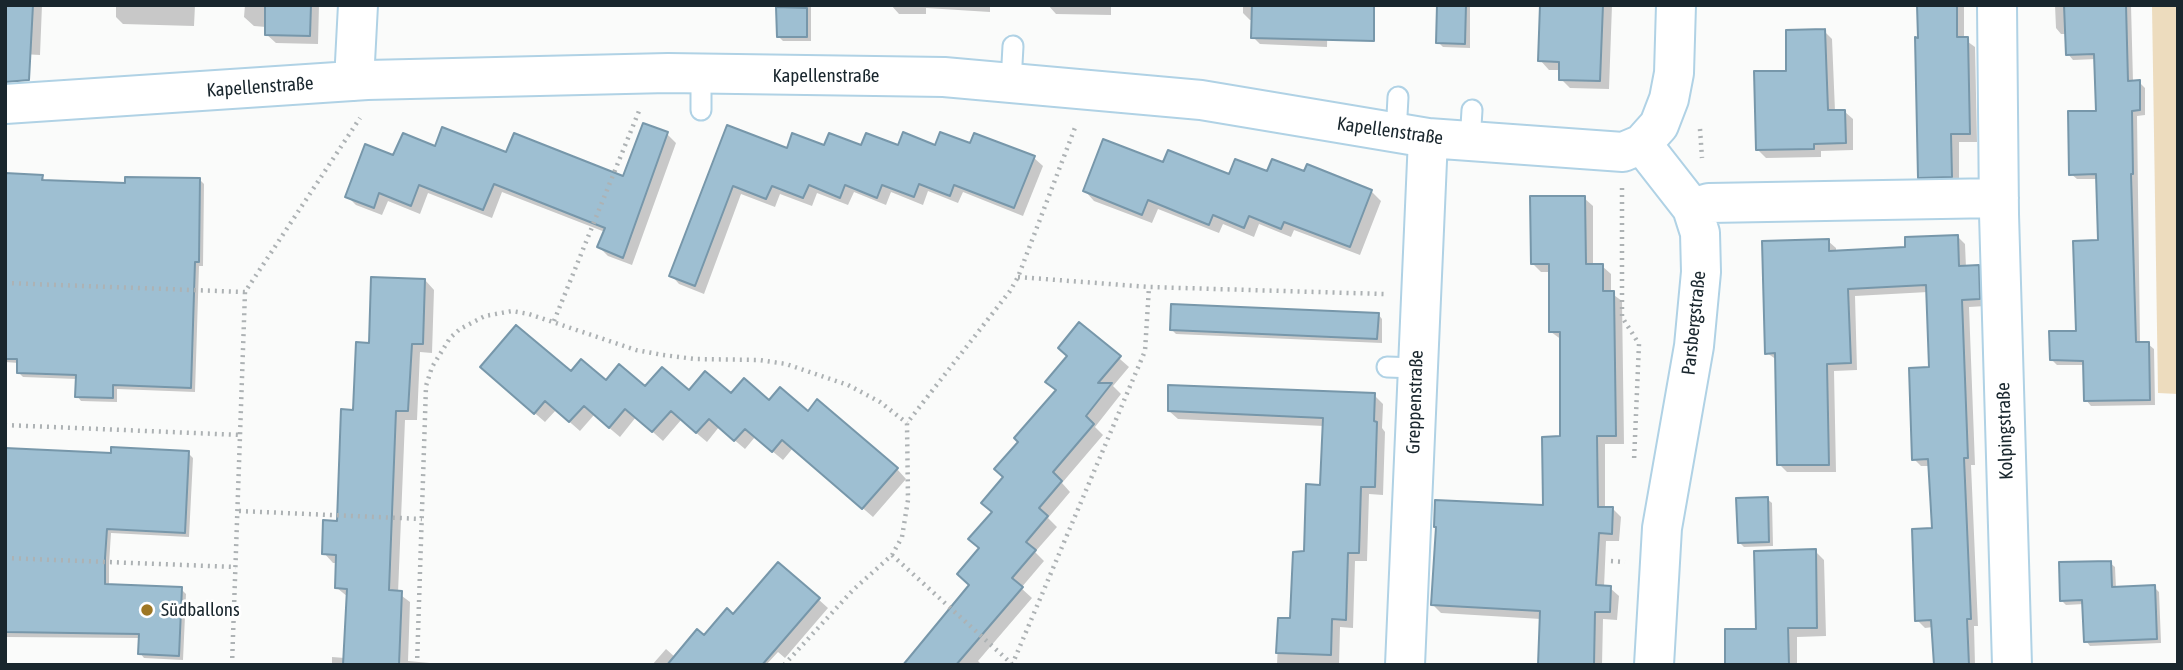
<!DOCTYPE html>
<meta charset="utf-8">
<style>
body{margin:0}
#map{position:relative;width:2183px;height:670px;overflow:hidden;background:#fafbfa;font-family:"Asap Condensed",sans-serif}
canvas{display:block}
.frame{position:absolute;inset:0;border:7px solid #19262d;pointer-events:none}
</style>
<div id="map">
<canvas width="2183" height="670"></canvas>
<div class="frame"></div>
</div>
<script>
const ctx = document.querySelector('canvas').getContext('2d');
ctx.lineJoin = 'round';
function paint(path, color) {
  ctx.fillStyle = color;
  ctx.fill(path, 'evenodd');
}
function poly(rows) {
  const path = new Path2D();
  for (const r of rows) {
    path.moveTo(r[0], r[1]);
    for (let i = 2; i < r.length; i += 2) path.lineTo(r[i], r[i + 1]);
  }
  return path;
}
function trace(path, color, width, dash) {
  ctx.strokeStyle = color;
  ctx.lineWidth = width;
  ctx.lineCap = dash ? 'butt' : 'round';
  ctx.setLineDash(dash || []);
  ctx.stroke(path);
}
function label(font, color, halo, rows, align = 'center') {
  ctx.font = font + ' "Asap Condensed",sans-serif';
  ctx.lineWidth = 5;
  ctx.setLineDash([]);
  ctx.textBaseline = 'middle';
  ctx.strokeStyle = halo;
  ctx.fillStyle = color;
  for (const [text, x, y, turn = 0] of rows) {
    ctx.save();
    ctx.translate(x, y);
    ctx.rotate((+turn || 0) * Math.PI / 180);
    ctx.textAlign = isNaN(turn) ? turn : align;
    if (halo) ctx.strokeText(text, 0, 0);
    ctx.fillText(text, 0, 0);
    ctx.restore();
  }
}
paint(poly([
 [2152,5,2178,5,2178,394,2158,393]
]), '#eddcbe');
paint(poly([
 [5,5,42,5,40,55,5,53],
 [116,5,195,5,194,26,123,24,116,17],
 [245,5,319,5,318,44,276,43,266,34,266,27,254,26,244,17],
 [778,5,811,5,811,41,783,41,778,36],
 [990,5,990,12,926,8,926,14,899,14,891,5],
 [1048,5,1111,5,1111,15,1056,14],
 [1243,5,1328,5,1327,47,1260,44,1253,37,1254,20,1250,20,1243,13],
 [1439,5,1470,5,1470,48,1443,47,1438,42],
 [1542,5,1612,5,1609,89,1570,88,1561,79,1561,70,1549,70,1540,60],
 [1919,5,1964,5,1964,39,1975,47,1977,142,1959,142,1959,184,1928,185,1920,177],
 [2055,5,2131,5,2133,82,2139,82,2145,88,2145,115,2137,116,2140,344,2148,344,2154,349,2155,405,2091,406,2086,400,2085,365,2057,365,2052,360,2078,333,2100,242,2098,179,2077,179,2071,174,2097,113,2096,59,2073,60,2068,54,2067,34,2061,34,2056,28],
 [1824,31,1832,39,1835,111,1845,112,1853,119,1853,150,1821,151,1821,157,1766,158,1758,150,1788,73],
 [728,127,788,150,971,146,1034,158,1043,166,1023,216,963,192,958,203,928,191,923,205,891,192,886,205,854,192,848,205,817,193,812,206,780,194,775,207,741,194,704,294,679,284,671,275],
 [667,134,676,143,632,265,608,256,599,247,605,232,502,192,492,218,428,193,420,214,388,201,382,215,356,205,347,196,394,157,436,148,507,154,624,179],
 [1164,164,1230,177,1305,174,1371,191,1381,201,1360,255,1294,230,1291,237,1259,224,1254,237,1223,224,1219,233,1158,209,1152,223,1094,201,1085,191],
 [5,175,42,177,46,181,127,185,200,180,204,184,203,266,199,266,195,392,117,389,117,402,81,401,77,396,77,379,23,377,19,373,19,363,5,362],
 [1584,198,1593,206,1593,266,1602,266,1611,274,1611,293,1622,301,1624,444,1605,444,1605,508,1613,509,1621,517,1619,541,1606,541,1604,587,1610,588,1619,596,1617,620,1603,619,1602,665,1540,665,1541,619,1441,613,1433,605,1545,507,1562,438,1562,340,1551,332,1550,272,1541,272,1533,264],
 [1958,237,1965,244,1966,268,1978,267,1985,274,1986,306,1969,307,1975,465,1971,465,1978,626,1974,626,1975,665,1935,665,1933,627,1925,628,1917,620,1934,530,1931,466,1921,466,1914,459,1930,369,1928,292,1855,296,1857,370,1834,371,1836,472,1787,472,1779,464,1777,360,1767,353,1828,241,1836,248,1836,252,1907,249],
 [425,280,434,290,432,353,420,352,417,420,405,420,398,593,410,602,408,661,452,665,332,665,332,657,345,658,348,597,337,588,338,563,333,563,324,553,339,523,355,411,370,344],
 [1378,314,1382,319,1382,343,1176,334,1172,330],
 [1080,324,1129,367,1113,386,1121,394,1095,427,1103,435,1062,483,1070,492,1048,518,1057,527,1035,552,1044,561,1021,588,1032,598,978,661,982,665,905,665,971,585,980,549,1005,478,1020,442,1057,391,1047,381,1069,357],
 [572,374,606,383,645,389,731,395,770,402,808,413,897,469,906,479,873,517,793,448,783,460,755,437,745,449,719,427,707,442,681,420,663,441,636,417,620,437,594,415,580,431,556,410,545,422,492,376],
 [1374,395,1383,404,1382,428,1385,432,1383,495,1369,494,1367,561,1355,561,1353,628,1340,627,1339,665,1277,665,1279,619,1292,620,1322,486,1324,426,1178,419,1169,411],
 [188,453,193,458,189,537,111,533,109,564,109,586,181,589,186,594,183,660,144,658,140,653,140,638,5,637,5,578,112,455],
 [1767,499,1772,503,1773,546,1744,547,1739,542],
 [1815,551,1824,560,1826,636,1797,637,1797,665,1727,665,1758,631],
 [2110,563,2115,567,2116,589,2154,587,2159,592,2161,643,2090,646,2086,641,2084,604,2066,605,2061,600],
 [818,599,828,608,785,658,778,652,766,665,652,665,666,649,676,658,733,616]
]), '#0003');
const building = poly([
 [5,5,33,5,29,80,5,82,5,5],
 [265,5,311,5,310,36,265,35,265,5],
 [1252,5,1374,5,1374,41,1251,38,1252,5],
 [1437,5,1466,5,1465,44,1436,43,1437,5],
 [1540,5,1603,5,1600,81,1559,80,1559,62,1538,61,1540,5],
 [1917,5,1957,5,1957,37,1968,37,1970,134,1951,134,1952,177,1918,178,1915,37,1918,38,1917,5],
 [2064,5,2126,5,2128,81,2140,80,2140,110,2132,111,2133,174,2131,174,2136,342,2149,342,2150,400,2084,401,2083,361,2050,360,2049,331,2076,331,2073,241,2098,240,2096,174,2069,175,2068,111,2096,111,2094,54,2066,55,2064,5],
 [776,7,807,8,807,37,777,37,776,7],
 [1825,29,1828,110,1845,110,1846,143,1814,144,1814,149,1756,150,1754,71,1786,71,1786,30,1825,29],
 [643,123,668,132,623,258,597,247,605,228,494,184,483,210,419,185,411,206,379,193,374,208,345,197,365,144,393,155,403,133,435,146,442,127,506,152,514,133,623,176,643,123],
 [727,125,787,148,792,133,824,145,829,133,861,145,866,133,898,145,903,132,935,145,940,132,970,143,974,133,1035,156,1014,208,954,185,950,196,919,184,914,197,882,185,877,198,845,185,840,198,809,185,803,198,772,186,766,199,733,186,695,286,669,276,727,125],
 [1103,139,1163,162,1168,150,1229,174,1235,159,1267,171,1272,159,1304,171,1307,164,1372,190,1350,247,1284,222,1281,229,1249,216,1244,228,1213,215,1209,225,1148,200,1142,215,1083,191,1103,139],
 [5,173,43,175,42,180,125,183,125,177,200,178,199,262,195,262,191,388,113,385,113,398,75,397,76,375,17,373,17,359,5,359,5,173],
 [1530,196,1585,196,1586,264,1603,264,1603,291,1614,291,1616,436,1597,436,1598,507,1613,507,1612,534,1599,533,1596,585,1611,586,1610,612,1595,612,1594,665,1538,665,1540,611,1431,605,1436,527,1434,527,1435,500,1543,505,1542,437,1560,436,1560,332,1549,332,1549,264,1531,264,1530,196],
 [1958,235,1959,266,1979,265,1980,299,1962,300,1968,458,1964,458,1971,619,1967,619,1969,665,1934,665,1931,620,1915,621,1912,529,1932,528,1928,459,1912,460,1909,368,1929,367,1926,285,1848,289,1851,363,1827,364,1829,465,1777,465,1775,353,1765,354,1762,241,1829,239,1829,251,1905,247,1905,237,1958,235],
 [371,277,425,279,423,344,412,344,408,411,396,411,389,590,402,591,399,665,343,665,347,589,335,588,336,555,322,554,323,520,337,521,341,409,353,410,356,342,369,343,371,277],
 [1171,304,1379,313,1377,339,1170,330,1171,304],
 [1079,322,1121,356,1098,383,1112,383,1086,416,1094,424,1053,472,1062,481,1039,508,1048,516,1026,542,1036,550,1012,578,1023,587,956,665,903,665,969,585,957,574,979,548,968,539,992,512,981,503,1003,477,994,469,1018,442,1014,438,1056,390,1045,382,1067,356,1058,348,1079,322],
 [516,325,571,371,581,359,606,380,619,364,645,386,662,367,689,390,705,371,731,393,744,378,769,400,780,387,808,411,817,399,898,468,862,509,782,440,772,452,745,429,734,441,709,419,696,433,671,411,652,432,625,409,609,428,584,406,569,422,545,401,534,414,480,367,516,325],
 [1168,385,1375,393,1374,421,1377,422,1375,487,1361,487,1359,553,1348,553,1346,620,1332,619,1331,655,1276,653,1278,618,1290,618,1293,552,1304,551,1306,484,1320,485,1323,418,1168,411,1168,385],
 [111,447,189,451,185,533,107,529,105,558,105,584,182,587,179,656,138,654,139,634,5,632,5,448,111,453,111,447],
 [1768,497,1769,542,1738,543,1736,498,1768,497],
 [1816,549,1817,628,1788,628,1789,665,1725,665,1725,629,1756,629,1754,551,1816,549],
 [2111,561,2112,587,2155,585,2157,639,2084,642,2082,600,2060,601,2059,562,2111,561],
 [778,562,820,598,762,665,667,665,697,629,704,635,727,608,733,614,778,562]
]);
paint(building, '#9ebfd2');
trace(building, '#7797aa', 2);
const service = poly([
 [1011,82,1013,46],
 [701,110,701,75],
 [1396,134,1398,97],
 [1470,142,1472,110],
 [1387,367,1417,368]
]);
const minor = poly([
 [1997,5,1999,214,2012,665],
 [354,81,358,5],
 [5,104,367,80,668,73,944,77,1201,100,1428,138,1623,152,1642,144,1659,125,1669,99,1674,73,1676,5],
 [1642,144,1692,208,1700,233,1701,272,1694,346,1662,528,1654,665],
 [1692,208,1709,203,1999,198],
 [1405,665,1428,138]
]);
trace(service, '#b0d2e5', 23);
trace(minor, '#b0d2e5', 42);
trace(poly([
 [1700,129,1702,158],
 [1622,188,1622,317,1639,344,1634,461],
 [1018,277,1149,287,1384,294],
 [5,283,245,292],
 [554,321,639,111],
 [5,425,241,435],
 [239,511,422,519],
 [892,555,1012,664],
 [5,558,236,567],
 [1611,561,1625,562],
 [232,665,245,292,360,118],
 [417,665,426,386,432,367,450,338,460,329,485,316,512,311,529,314,636,350,663,355,695,359,759,360,786,364,848,385,880,402,907,423],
 [784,665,853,590,892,555,902,537,908,500,907,423,1010,291,1018,277,1076,125],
 [1012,665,1145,351,1149,287]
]), '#adb2b4', 4.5, [2, 5]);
trace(service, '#fff', 19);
trace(minor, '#fff', 38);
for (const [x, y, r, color] of [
 [147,610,7,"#9e7724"]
]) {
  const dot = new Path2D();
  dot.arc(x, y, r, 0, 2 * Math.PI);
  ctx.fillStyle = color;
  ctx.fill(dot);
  trace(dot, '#fff', 2.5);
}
label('19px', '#19262d', '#fff', [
 ["Kapellenstraße",826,76],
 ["Kapellenstraße",260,87,-4],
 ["Kapellenstraße",1390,131,8],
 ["Parsbergstraße",1694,323,-84],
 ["Greppenstraße",1415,402,-88],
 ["Kolpingstraße",2005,431,-92]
]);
label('19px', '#19262d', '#fff', [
 ["Südballons",161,610]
], 'left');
</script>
